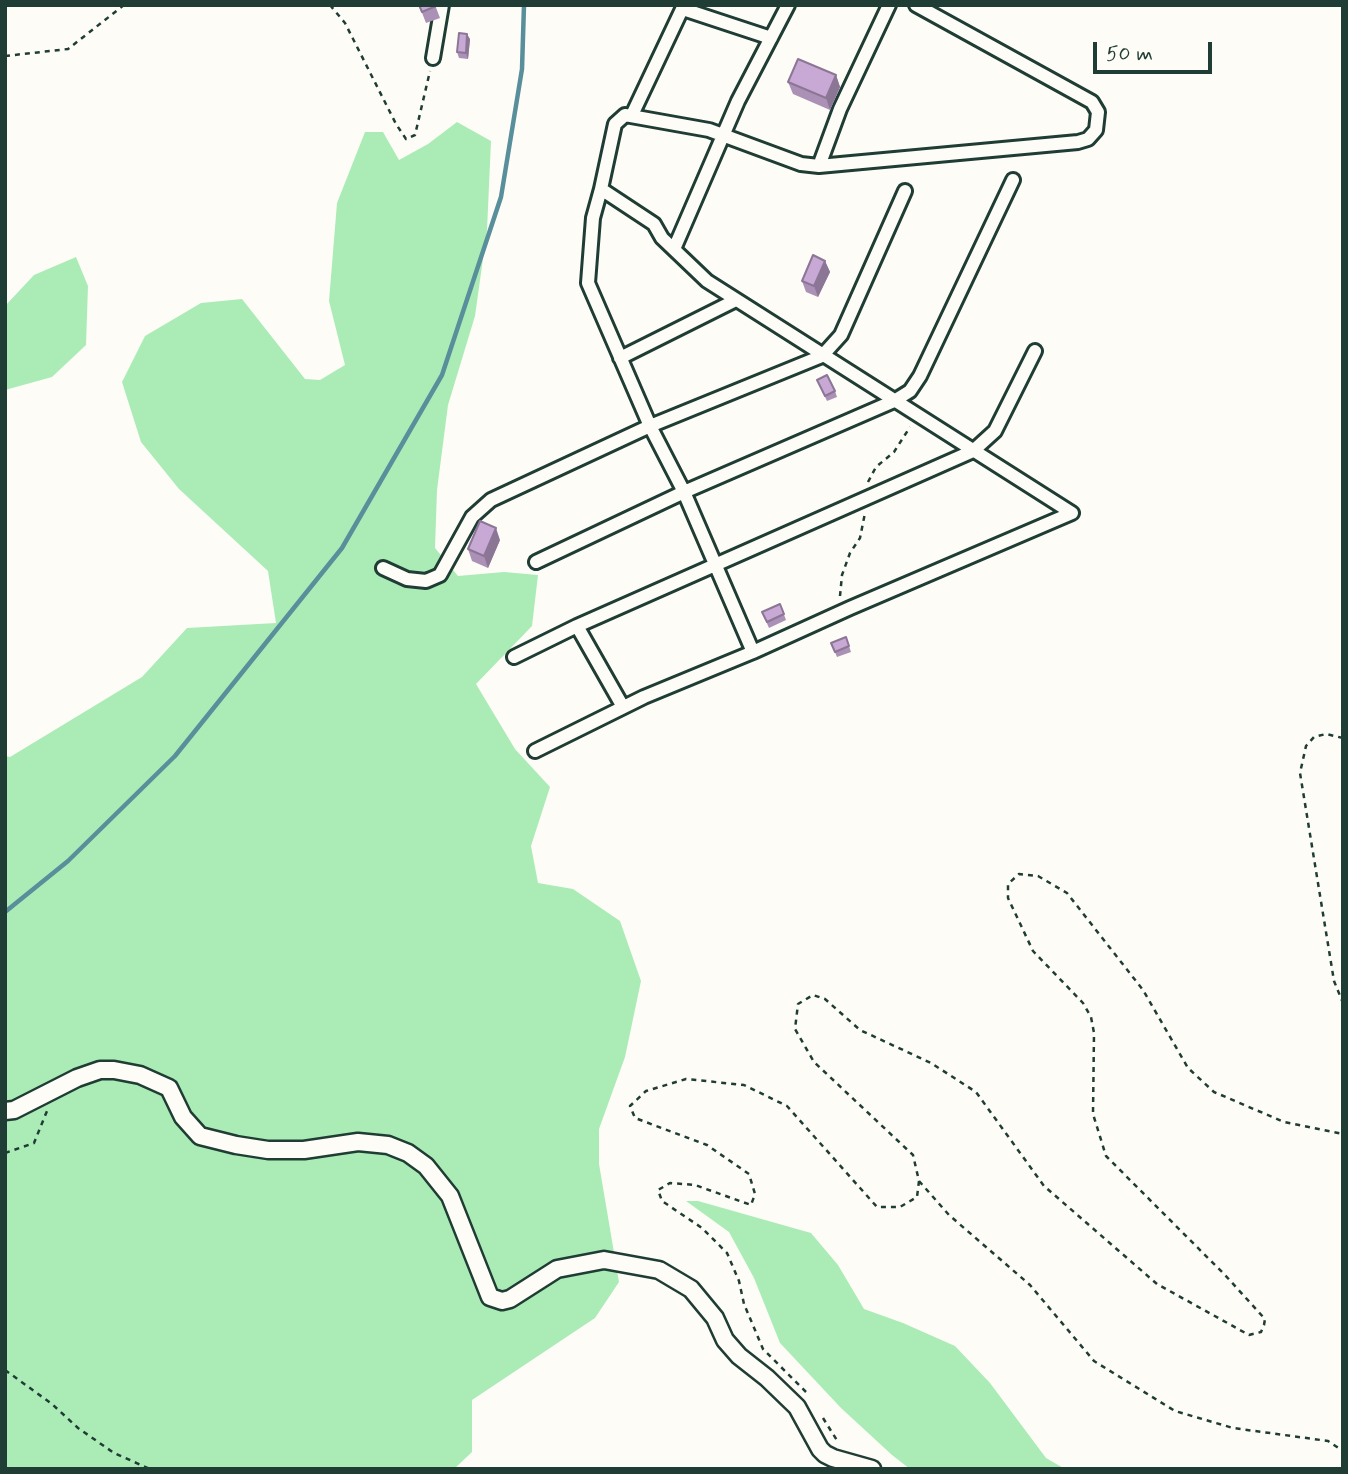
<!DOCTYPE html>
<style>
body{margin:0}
#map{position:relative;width:1348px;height:1474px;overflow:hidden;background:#fdfcf7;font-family:Mynerve,sans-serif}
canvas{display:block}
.frame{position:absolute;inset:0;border:7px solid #1f3d34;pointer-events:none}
.scale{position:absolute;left:1093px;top:42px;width:119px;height:32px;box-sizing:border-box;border:4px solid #1f3d34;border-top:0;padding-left:9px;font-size:21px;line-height:24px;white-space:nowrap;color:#1f3d34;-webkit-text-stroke:5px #fdfcf7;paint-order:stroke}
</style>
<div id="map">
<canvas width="1348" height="1474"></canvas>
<div class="frame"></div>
<div class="scale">50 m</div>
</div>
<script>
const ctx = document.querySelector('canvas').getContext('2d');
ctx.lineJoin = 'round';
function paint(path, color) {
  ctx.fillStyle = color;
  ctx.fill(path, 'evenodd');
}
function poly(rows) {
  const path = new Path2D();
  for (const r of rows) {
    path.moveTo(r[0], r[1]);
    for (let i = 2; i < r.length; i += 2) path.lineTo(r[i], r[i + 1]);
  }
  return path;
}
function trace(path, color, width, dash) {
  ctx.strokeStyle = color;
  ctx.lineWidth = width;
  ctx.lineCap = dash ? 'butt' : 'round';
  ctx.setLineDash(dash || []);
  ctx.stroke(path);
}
paint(poly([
 [457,122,491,141,487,230,475,316,448,405,437,490,435,548,458,576,504,572,538,575,532,626,476,684,515,749,550,787,531,846,538,883,573,889,620,921,641,981,625,1057,599,1129,599,1164,619,1282,595,1318,472,1400,472,1452,454,1469,5,1469,5,756,10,757,142,677,187,628,276,623,268,571,179,489,141,442,122,382,145,336,201,303,242,299,305,379,320,380,345,365,329,301,337,203,365,132,383,132,399,160,428,144],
 [76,257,88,286,86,345,52,377,5,390,5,306,34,275],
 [686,1201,698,1201,811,1233,838,1265,864,1309,903,1323,955,1346,990,1383,1046,1458,1065,1469,910,1469,892,1455,841,1408,780,1343,754,1278,729,1232]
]), '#abecb6');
trace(poly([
 [5,912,68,861,175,756,342,548,442,375,501,197,522,69,524,5]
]), '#588f9b', 4.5);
const minor = poly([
 [916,5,1092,102,1098,112,1096,130,1088,139,1078,142,819,166,801,164,709,130,625,115,615,124,601,189,654,224,662,238,707,281,1072,513],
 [683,9,771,38],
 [433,58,442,5],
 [632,115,684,5],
 [819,166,840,109,889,5],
 [674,249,738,101,788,5],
 [620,358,736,300],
 [536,562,684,492,894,401,910,391,920,376,1013,180],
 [383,568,407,579,426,581,440,575,472,517,491,500,650,426,822,356,841,335,905,191],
 [753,652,850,608,1072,513],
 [514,657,577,626],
 [623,707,577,626,973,451,995,431,1035,351],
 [535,751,644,697,753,652,684,492,650,426,588,283,593,218,601,189]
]);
const tertiary = poly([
 [5,1111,14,1110,77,1078,100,1070,114,1070,140,1075,169,1088,183,1117,200,1136,236,1145,268,1150,304,1150,358,1142,388,1145,408,1153,426,1166,450,1196,490,1297,502,1301,510,1299,557,1269,604,1260,659,1270,691,1289,715,1318,725,1340,739,1356,767,1378,797,1407,820,1449,825,1454,833,1458,872,1469]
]);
trace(minor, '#1f3d34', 18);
trace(tertiary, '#1f3d34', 21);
trace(poly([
 [330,5,345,23,396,124,406,139,415,135,430,71],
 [5,56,68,49,124,5],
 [868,482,876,467,894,452,910,427],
 [840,596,842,575,850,553,860,538,865,513],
 [1343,738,1326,734,1314,737,1306,746,1300,773,1334,981,1343,1003],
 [5,1153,34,1143,47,1111],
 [919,1181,949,1215,1030,1285,1094,1361,1175,1411,1233,1428,1328,1441,1343,1451],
 [5,1370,52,1404,78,1428,114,1453,150,1469],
 [806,1392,763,1349,744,1304,739,1281,727,1253,702,1228,662,1201,658,1190,670,1183,695,1185,751,1205,755,1194,749,1174,707,1145,635,1118,630,1106,646,1091,686,1079,744,1085,787,1106,877,1207,900,1207,917,1197,919,1181,913,1155,814,1062,795,1029,798,1004,813,995,825,999,860,1030,931,1063,976,1092,1044,1186,1157,1284,1249,1335,1261,1332,1264,1325,1265,1319,1225,1275,1106,1156,1093,1114,1094,1033,1091,1017,1083,1003,1033,951,1008,898,1008,884,1019,874,1038,876,1067,893,1143,990,1188,1068,1214,1092,1284,1122,1343,1134],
 [823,1418,838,1442]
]), '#1f3d34', 2.5, [5, 5]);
trace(minor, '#fdfcf7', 12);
trace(tertiary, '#fdfcf7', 16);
paint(poly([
 [419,5,435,5,440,18,426,23],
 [470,39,468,59,459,58,457,52],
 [836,75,840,87,830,110,793,94,788,82],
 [825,261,830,272,818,297,806,292,802,281],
 [817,380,835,391,837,397,827,401],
 [500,540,488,568,472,561,468,549],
 [780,604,786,620,769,628,762,612],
 [846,637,851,652,837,657,831,643]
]), '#ac91b7');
paint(poly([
 [467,34,470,39,468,59,466,53],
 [836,75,840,87,830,110,826,98],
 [825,261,830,272,818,297,814,286],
 [496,528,500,540,488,568,484,556]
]), '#8c7695');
const building = poly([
 [419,5,435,5,436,6,422,12,419,5],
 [459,33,467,34,466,53,457,52,459,33],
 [798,59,836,75,826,98,788,82,798,59],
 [813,255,825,261,814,286,802,281,813,255],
 [827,375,835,391,825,396,817,380,827,375],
 [480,521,496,528,484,556,468,549,480,521],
 [780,604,784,614,767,622,762,612,780,604],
 [846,637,849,646,835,652,831,643,846,637]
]);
paint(building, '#c8a9d5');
trace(building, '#8c7695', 2);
</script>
